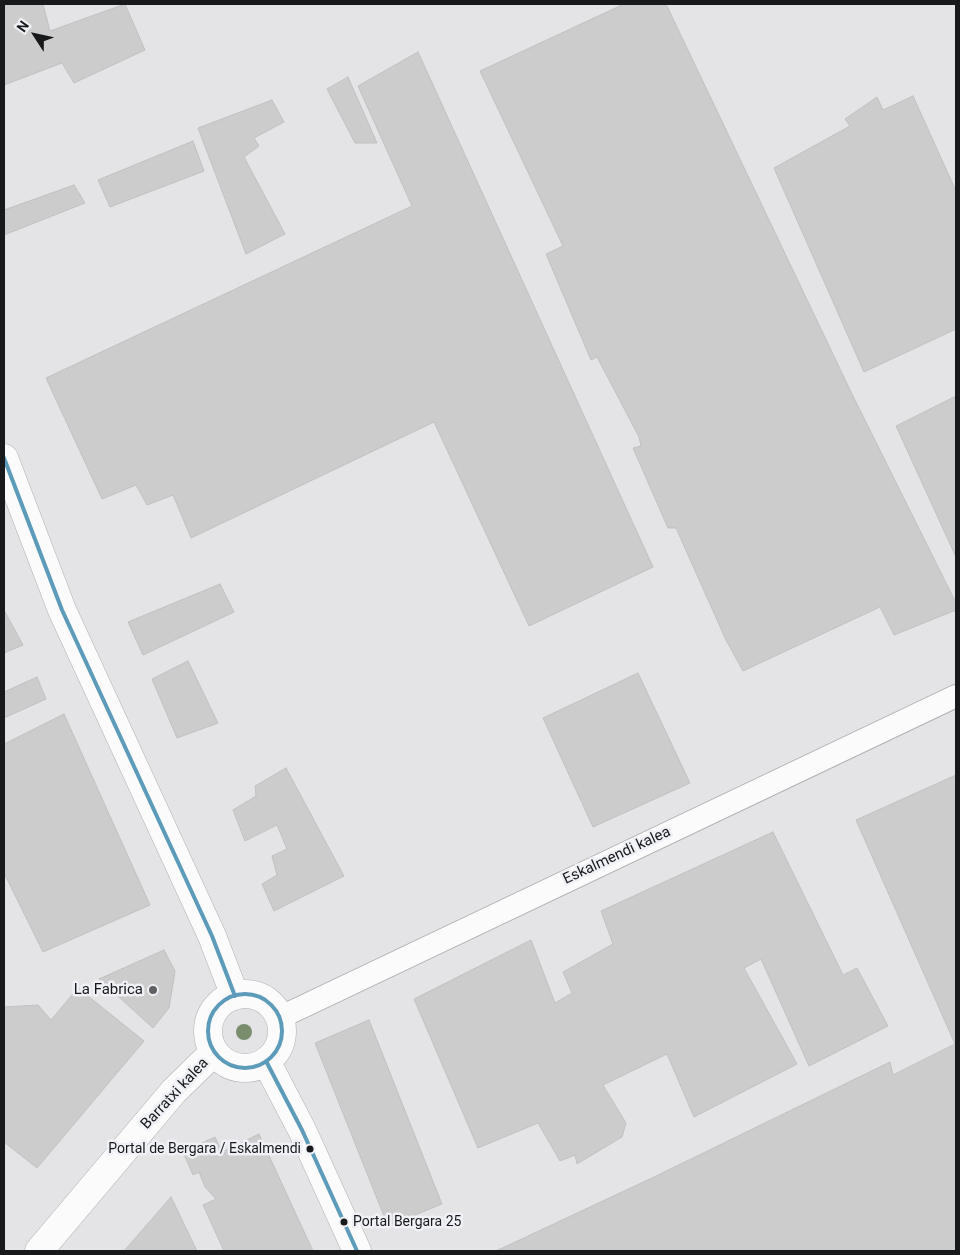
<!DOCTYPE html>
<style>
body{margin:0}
#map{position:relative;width:960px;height:1255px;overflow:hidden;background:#e4e4e7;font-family:Roboto,sans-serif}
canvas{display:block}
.frame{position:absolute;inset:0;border:5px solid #18191a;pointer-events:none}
.north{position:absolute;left:10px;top:10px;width:50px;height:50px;-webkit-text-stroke:4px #f0f1f6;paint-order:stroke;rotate:305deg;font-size:14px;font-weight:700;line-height:20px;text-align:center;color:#18191a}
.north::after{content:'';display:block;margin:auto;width:18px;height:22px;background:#18191a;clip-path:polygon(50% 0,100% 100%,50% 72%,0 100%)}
</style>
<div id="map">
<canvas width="960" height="1255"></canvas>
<div class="frame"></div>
<div class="north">N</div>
</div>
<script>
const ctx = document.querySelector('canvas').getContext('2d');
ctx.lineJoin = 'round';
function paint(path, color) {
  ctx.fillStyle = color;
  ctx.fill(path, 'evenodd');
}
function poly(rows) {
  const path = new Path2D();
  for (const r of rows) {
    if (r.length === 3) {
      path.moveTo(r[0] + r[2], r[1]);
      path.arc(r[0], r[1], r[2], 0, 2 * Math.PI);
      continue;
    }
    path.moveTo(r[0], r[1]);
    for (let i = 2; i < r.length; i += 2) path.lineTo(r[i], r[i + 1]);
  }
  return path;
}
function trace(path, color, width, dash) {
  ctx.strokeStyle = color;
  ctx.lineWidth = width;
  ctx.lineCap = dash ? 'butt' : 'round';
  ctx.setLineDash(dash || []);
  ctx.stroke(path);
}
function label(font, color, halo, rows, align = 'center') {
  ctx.font = font + ' Roboto,sans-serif';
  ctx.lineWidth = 5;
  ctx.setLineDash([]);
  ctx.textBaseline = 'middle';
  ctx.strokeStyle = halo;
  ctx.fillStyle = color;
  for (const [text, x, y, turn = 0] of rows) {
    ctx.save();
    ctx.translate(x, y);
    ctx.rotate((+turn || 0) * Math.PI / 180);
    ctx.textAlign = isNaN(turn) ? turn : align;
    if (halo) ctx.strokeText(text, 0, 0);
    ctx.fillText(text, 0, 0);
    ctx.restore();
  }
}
const building = poly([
 [4,4,43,4,50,31,125,4,145,50,74,83,62,63,4,85,4,4],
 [624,4,666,4,852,394,956,603,956,610,894,635,880,607,743,671,726,640,676,528,668,528,633,448,641,446,639,437,597,357,591,360,546,254,563,246,480,71,624,4],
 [418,52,653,567,529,626,434,422,191,538,173,495,147,505,136,485,102,499,46,378,412,206,358,86,418,52],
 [348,77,377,143,355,143,327,89,348,77],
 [913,96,956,191,956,329,864,372,774,168,850,126,845,119,877,97,883,110,913,96],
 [272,100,284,122,254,138,259,146,244,157,285,234,246,254,198,128,272,100],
 [193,141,204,171,110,207,98,180,193,141],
 [74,185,85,203,4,235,4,210,74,185],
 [956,396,956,557,896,426,956,396],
 [220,584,234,612,143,655,128,622,220,584],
 [4,610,23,645,4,653,4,610],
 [188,661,218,723,177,738,152,679,188,661],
 [638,673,690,783,593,827,543,718,638,673],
 [37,677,46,699,4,718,4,692,37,677],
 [64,714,150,905,43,952,4,873,4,744,64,714],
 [286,768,344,876,274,911,262,884,277,875,272,856,287,849,277,825,245,841,233,810,256,796,255,786,286,768],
 [956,775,956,1251,496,1251,654,1177,890,1062,893,1075,955,1044,856,820,956,775],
 [773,832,843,975,857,968,888,1026,809,1066,761,959,744,968,797,1064,694,1117,667,1054,603,1085,626,1123,622,1137,577,1164,575,1155,560,1161,538,1123,478,1148,414,999,531,940,555,1003,572,993,563,972,613,944,601,911,773,832],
 [164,950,175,971,169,1008,153,1028,99,979,164,950],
 [78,988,144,1041,37,1168,4,1142,4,1007,38,1005,51,1020,78,988],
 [369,1020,442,1204,388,1226,315,1043,369,1020],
 [259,1134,313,1251,224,1251,203,1205,216,1199,205,1187,199,1172,193,1175,183,1152,215,1137,222,1152,259,1134],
 [171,1197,197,1251,124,1251,171,1197]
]);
paint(building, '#cdcccd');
trace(building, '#c1c0c1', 1);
const street = poly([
 [279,1018,956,696]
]);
const secondary = poly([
 [4,458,62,610,212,936,235,996],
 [245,1031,37],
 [266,1061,302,1130,357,1251],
 [39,1251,174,1091,214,1052]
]);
trace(street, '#b1b1b4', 24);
trace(secondary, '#b1b1b4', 29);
trace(street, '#fbfbfb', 22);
trace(secondary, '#fbfbfb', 28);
trace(poly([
 [4,458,62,610,212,936,235,996],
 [245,1031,37],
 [266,1061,302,1130,357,1251]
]), '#5c9bb9', 4);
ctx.fillStyle = '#7a8d6c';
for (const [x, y] of [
 [244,1032]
]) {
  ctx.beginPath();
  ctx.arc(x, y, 8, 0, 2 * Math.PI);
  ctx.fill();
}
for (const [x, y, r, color] of [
 [153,990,5,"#5f6062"],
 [310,1149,4.5,"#18191a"],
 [344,1222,4.5,"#18191a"]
]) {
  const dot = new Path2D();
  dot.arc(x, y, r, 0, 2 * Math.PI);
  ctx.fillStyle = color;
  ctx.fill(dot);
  trace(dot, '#f0f1f6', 2);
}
label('14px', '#18191a', '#f0f1f6', [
 ["Portal de Bergara / Eskalmendi",301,1149],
 ["Portal Bergara 25",353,1222,"left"]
], 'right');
label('15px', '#18191a', '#f0f1f6', [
 ["Eskalmendi kalea",617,856,-25],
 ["Barratxi kalea",175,1094,-47]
]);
label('15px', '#18191a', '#f0f1f6', [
 ["La Fabrica",143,990]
], 'right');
</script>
